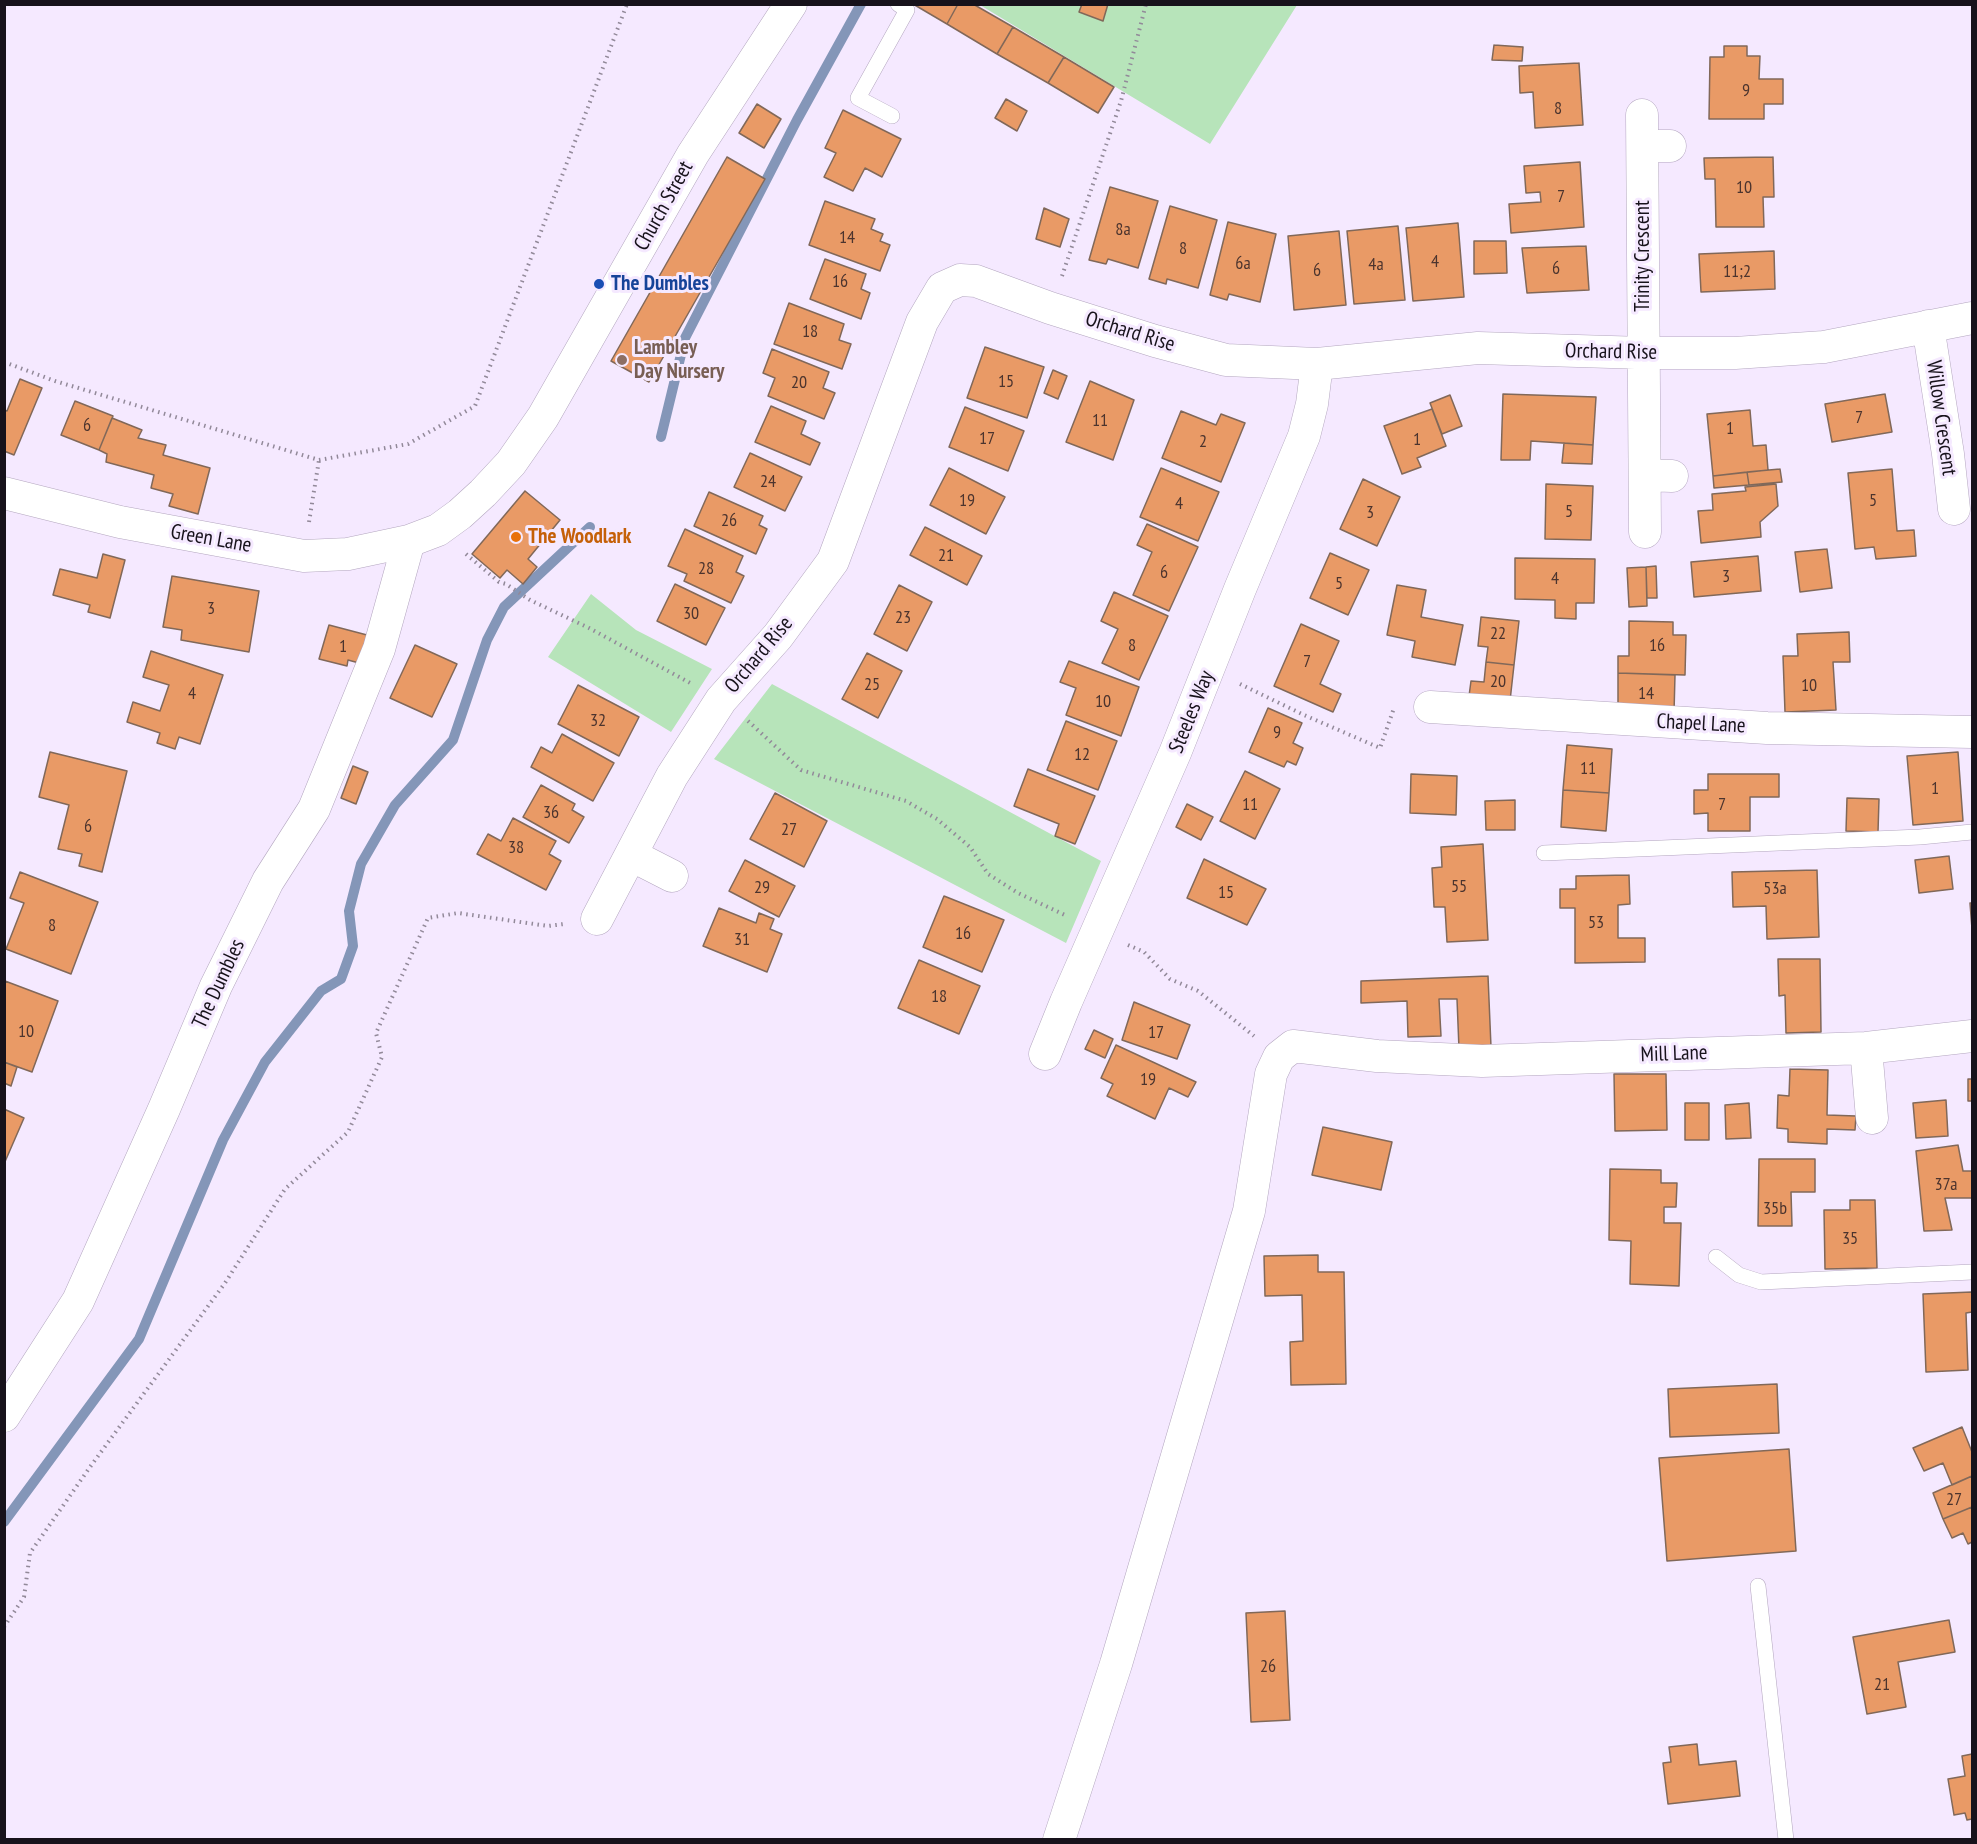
<!DOCTYPE html>
<style>
body{margin:0}
#map{position:relative;width:1977px;height:1844px;overflow:hidden;background:#f5e9ff;font-family:"PT Sans Narrow",sans-serif}
canvas{display:block}
.frame{position:absolute;inset:0;border:6px solid #17121b;pointer-events:none}
</style>
<div id="map">
<canvas width="1977" height="1844"></canvas>
<div class="frame"></div>
</div>
<script>
const ctx = document.querySelector('canvas').getContext('2d');
ctx.lineJoin = 'round';
function paint(path, color) {
  ctx.fillStyle = color;
  ctx.fill(path, 'evenodd');
}
function poly(rows) {
  const path = new Path2D();
  for (const r of rows) {
    path.moveTo(r[0], r[1]);
    for (let i = 2; i < r.length; i += 2) path.lineTo(r[i], r[i + 1]);
  }
  return path;
}
function trace(path, color, width, dash) {
  ctx.strokeStyle = color;
  ctx.lineWidth = width;
  ctx.lineCap = dash ? 'butt' : 'round';
  ctx.setLineDash(dash || []);
  ctx.stroke(path);
}
function label(font, color, halo, rows, align = 'center') {
  ctx.font = font + ' "PT Sans Narrow",sans-serif';
  ctx.lineWidth = 6;
  ctx.setLineDash([]);
  ctx.textBaseline = 'middle';
  ctx.strokeStyle = halo;
  ctx.fillStyle = color;
  for (const [text, x, y, turn = 0] of rows) {
    ctx.save();
    ctx.translate(x, y);
    ctx.rotate((+turn || 0) * Math.PI / 180);
    ctx.textAlign = isNaN(turn) ? turn : align;
    if (halo) ctx.strokeText(text, 0, 0);
    ctx.fillText(text, 0, 0);
    ctx.restore();
  }
}
paint(poly([
 [980,5,1297,5,1210,144],
 [591,594,636,630,712,669,671,732,548,657],
 [772,684,1101,861,1066,943,714,759]
]), '#b7e4ba');
trace(poly([
 [661,437,685,338,797,120,861,4],
 [4,1522,139,1339,223,1140,265,1062,321,991,341,979,353,946,349,911,361,864,395,805,453,740,487,640,504,607,590,527]
]), '#8496b8', 10);
const building = poly([
 [913,4,958,4,947,24,913,4],
 [958,4,973,4,1013,27,997,54,947,24,958,4],
 [1082,4,1108,4,1103,21,1079,12,1082,4],
 [1013,27,1064,57,1048,83,997,54,1013,27],
 [1494,45,1523,47,1522,61,1492,60,1494,45],
 [1724,46,1747,46,1747,56,1760,56,1759,79,1783,79,1783,104,1764,104,1764,119,1709,119,1710,57,1724,57,1724,46],
 [1064,57,1114,87,1098,113,1048,83,1064,57],
 [1579,63,1583,125,1535,128,1533,92,1520,93,1519,66,1579,63],
 [1006,99,1027,111,1017,131,995,118,1006,99],
 [757,104,781,119,764,148,739,133,757,104],
 [843,110,901,139,882,177,865,168,853,191,824,177,836,153,825,148,843,110],
 [727,157,765,179,649,382,611,361,727,157],
 [1773,157,1774,197,1763,197,1764,227,1716,227,1715,179,1705,179,1704,158,1773,157],
 [1580,162,1584,227,1511,233,1509,204,1541,202,1540,192,1526,193,1524,166,1580,162],
 [1110,187,1158,201,1138,268,1108,259,1106,264,1089,260,1110,187],
 [825,201,875,219,871,229,883,234,880,241,890,245,880,271,809,245,825,201],
 [1170,206,1217,220,1198,288,1167,279,1166,284,1149,279,1170,206],
 [1044,208,1069,219,1060,247,1036,239,1044,208],
 [1228,222,1276,234,1260,302,1229,294,1227,300,1210,295,1228,222],
 [1458,223,1464,297,1413,301,1406,228,1458,223],
 [1398,226,1405,300,1354,304,1347,231,1398,226],
 [1339,231,1346,305,1294,310,1288,236,1339,231],
 [1474,241,1506,241,1507,273,1474,274,1474,241],
 [1586,246,1589,290,1527,293,1522,248,1586,246],
 [1774,251,1775,289,1701,292,1699,254,1774,251],
 [825,259,866,274,861,289,870,293,861,319,810,299,825,259],
 [789,303,844,324,839,340,851,344,842,369,774,344,789,303],
 [985,347,1044,367,1027,418,967,398,985,347],
 [772,349,829,372,823,388,835,393,824,419,768,396,775,378,763,373,772,349],
 [1053,370,1067,376,1058,399,1044,393,1053,370],
 [20,379,42,388,14,455,4,451,4,410,7,411,20,379],
 [1090,381,1134,400,1113,460,1066,442,1090,381],
 [1503,394,1596,397,1593,445,1531,441,1530,460,1501,460,1503,394],
 [1885,394,1892,432,1832,442,1825,404,1885,394],
 [1450,395,1462,426,1442,434,1430,403,1450,395],
 [75,401,113,416,99,450,61,435,75,401],
 [771,406,806,421,801,434,820,443,810,465,755,442,771,406],
 [965,407,1024,431,1008,471,949,447,965,407],
 [1432,409,1446,446,1417,458,1421,467,1402,474,1384,426,1432,409],
 [1750,410,1753,446,1766,445,1768,470,1713,476,1707,414,1750,410],
 [1181,411,1216,425,1221,414,1245,423,1221,482,1162,458,1181,411],
 [112,418,142,430,138,438,166,445,163,455,210,468,198,514,169,506,173,494,151,488,154,475,106,462,107,454,99,450,112,418],
 [1564,443,1593,445,1592,464,1562,463,1564,443],
 [750,453,802,477,785,511,734,487,750,453],
 [949,468,1005,497,986,534,930,505,949,468],
 [1161,468,1219,492,1198,541,1140,517,1161,468],
 [1780,469,1782,482,1749,485,1747,472,1780,469],
 [1892,469,1897,531,1914,530,1916,556,1876,559,1874,547,1855,549,1848,473,1892,469],
 [1747,472,1749,485,1714,488,1713,476,1747,472],
 [1363,479,1400,497,1377,546,1340,529,1363,479],
 [1546,484,1593,486,1591,540,1545,539,1546,484],
 [1776,484,1778,506,1760,522,1761,537,1701,543,1698,511,1713,510,1712,494,1746,491,1745,487,1776,484],
 [525,491,560,520,528,559,537,567,523,584,507,570,500,578,472,554,525,491],
 [709,492,763,516,759,525,767,529,756,554,694,526,709,492],
 [1147,524,1198,547,1169,611,1133,595,1152,552,1137,545,1147,524],
 [925,527,982,556,967,585,910,555,925,527],
 [685,529,743,556,736,572,744,576,731,603,684,581,687,574,668,566,685,529],
 [1827,549,1832,588,1800,592,1795,552,1827,549],
 [1330,553,1369,570,1348,615,1310,598,1330,553],
 [103,554,125,560,110,618,88,612,90,605,53,595,60,569,97,578,103,554],
 [1758,556,1761,591,1694,597,1691,562,1758,556],
 [1515,558,1595,559,1594,603,1576,603,1576,619,1555,618,1555,600,1515,599,1515,558],
 [1656,566,1657,598,1647,598,1646,567,1656,566],
 [1646,567,1647,606,1629,607,1627,568,1646,567],
 [172,576,259,591,249,652,181,640,182,630,163,627,172,576],
 [675,584,725,608,706,645,657,621,675,584],
 [899,585,932,602,907,651,874,634,899,585],
 [1397,585,1426,590,1421,617,1463,625,1455,665,1412,657,1415,641,1387,635,1397,585],
 [1114,592,1168,616,1139,680,1102,663,1118,629,1101,621,1114,592],
 [1481,617,1519,621,1514,665,1486,662,1488,647,1478,646,1481,617],
 [1629,621,1673,622,1673,635,1686,635,1685,675,1618,673,1618,656,1629,656,1629,621],
 [1301,624,1339,641,1320,684,1341,694,1333,712,1274,686,1301,624],
 [329,625,367,635,359,663,348,660,347,666,319,659,329,625],
 [1849,632,1850,662,1833,662,1836,710,1785,712,1783,656,1798,656,1797,634,1849,632],
 [415,645,457,664,432,717,390,698,415,645],
 [151,651,223,675,200,744,179,737,175,749,157,743,160,733,127,722,133,702,160,711,169,685,143,677,151,651],
 [867,653,902,671,878,718,842,699,867,653],
 [1069,661,1139,687,1121,736,1066,715,1076,688,1060,682,1069,661],
 [1486,662,1514,665,1510,701,1469,696,1471,681,1484,682,1486,662],
 [1618,673,1675,675,1674,713,1618,713,1618,673],
 [578,685,639,717,619,756,558,724,578,685],
 [1268,708,1302,723,1293,743,1303,748,1296,765,1287,761,1284,767,1249,752,1268,708],
 [1066,721,1117,741,1098,790,1047,770,1066,721],
 [562,734,614,763,593,801,531,767,541,747,552,753,562,734],
 [1567,745,1612,749,1609,793,1563,790,1567,745],
 [50,752,127,771,102,872,79,866,82,854,58,849,69,805,39,797,50,752],
 [1958,752,1963,821,1913,825,1907,756,1958,752],
 [353,766,368,772,356,804,341,798,353,766],
 [1028,769,1095,796,1075,844,1055,836,1059,824,1014,806,1028,769],
 [1245,771,1280,789,1255,839,1220,821,1245,771],
 [1411,774,1457,776,1456,815,1410,813,1411,774],
 [1708,774,1779,774,1779,797,1750,797,1750,831,1708,831,1708,813,1694,814,1694,790,1708,790,1708,774],
 [541,785,575,804,572,810,584,817,569,843,523,817,541,785],
 [1563,790,1609,793,1606,831,1561,827,1563,790],
 [775,793,827,821,804,867,750,839,775,793],
 [1847,798,1879,799,1878,832,1846,831,1847,798],
 [1515,800,1515,830,1486,830,1485,801,1515,800],
 [1187,804,1213,817,1201,840,1176,827,1187,804],
 [513,818,556,841,549,854,561,861,546,890,477,854,488,834,501,841,513,818],
 [1483,844,1488,940,1447,942,1445,907,1434,907,1432,868,1442,867,1441,847,1483,844],
 [1949,856,1953,889,1919,893,1915,860,1949,856],
 [1204,859,1266,889,1247,925,1187,898,1204,859],
 [745,860,795,886,779,917,729,891,745,860],
 [1817,870,1819,937,1767,939,1766,906,1733,907,1732,872,1817,870],
 [20,872,98,902,71,974,6,949,24,903,10,898,20,872],
 [1629,875,1630,904,1618,905,1618,938,1645,938,1645,962,1575,963,1575,908,1560,908,1560,889,1576,889,1576,876,1629,875],
 [944,896,1004,920,982,972,923,947,944,896],
 [1970,903,1972,903,1972,929,1970,903],
 [719,908,756,923,759,913,774,919,770,929,782,934,767,972,703,946,719,908],
 [1778,959,1820,959,1821,1032,1786,1033,1785,995,1779,996,1778,959],
 [919,960,980,986,959,1034,898,1008,919,960],
 [1488,976,1491,1047,1459,1049,1457,999,1439,999,1441,1036,1408,1037,1407,1001,1361,1003,1361,981,1488,976],
 [5,981,58,1001,32,1072,4,1062,5,981],
 [1134,1002,1190,1025,1177,1059,1122,1040,1134,1002],
 [1094,1030,1113,1039,1105,1058,1085,1049,1094,1030],
 [1116,1045,1196,1082,1188,1097,1169,1088,1155,1119,1107,1096,1113,1084,1101,1078,1116,1045],
 [4,1062,17,1067,11,1086,4,1083,4,1062],
 [1790,1069,1828,1070,1827,1115,1856,1116,1855,1130,1827,1129,1827,1144,1788,1142,1788,1129,1777,1128,1778,1095,1789,1096,1790,1069],
 [1614,1074,1666,1074,1667,1130,1615,1131,1614,1074],
 [1968,1079,1972,1079,1972,1101,1968,1101,1968,1079],
 [1946,1100,1948,1136,1916,1138,1913,1103,1946,1100],
 [1685,1103,1709,1103,1709,1140,1685,1140,1685,1103],
 [1749,1103,1751,1138,1726,1139,1725,1105,1749,1103],
 [4,1109,24,1118,4,1164,4,1109],
 [1323,1127,1392,1142,1381,1190,1312,1175,1323,1127],
 [1958,1145,1963,1171,1972,1171,1972,1198,1945,1198,1952,1230,1924,1231,1916,1151,1958,1145],
 [1759,1159,1815,1159,1815,1192,1791,1192,1792,1226,1758,1226,1759,1159],
 [1610,1169,1661,1170,1661,1183,1677,1183,1676,1207,1664,1207,1664,1223,1681,1223,1679,1286,1630,1284,1631,1241,1609,1240,1610,1169],
 [1850,1200,1875,1200,1877,1268,1825,1269,1824,1210,1850,1210,1850,1200],
 [1318,1255,1318,1272,1344,1272,1346,1384,1291,1385,1290,1342,1303,1341,1302,1295,1265,1296,1264,1256,1318,1255],
 [1972,1292,1972,1312,1966,1313,1968,1370,1926,1372,1923,1294,1972,1292],
 [1777,1384,1779,1433,1670,1437,1668,1389,1777,1384],
 [1962,1427,1972,1452,1972,1476,1952,1485,1943,1463,1924,1471,1913,1448,1962,1427],
 [1789,1449,1796,1551,1667,1561,1659,1458,1789,1449],
 [1972,1476,1972,1507,1943,1519,1933,1493,1972,1476],
 [1972,1507,1972,1542,1968,1544,1963,1533,1952,1538,1943,1519,1972,1507],
 [1285,1611,1290,1720,1251,1722,1246,1613,1285,1611],
 [1949,1620,1955,1652,1898,1662,1906,1707,1867,1714,1853,1637,1949,1620],
 [1697,1744,1699,1765,1736,1761,1740,1796,1668,1804,1663,1763,1671,1762,1669,1747,1697,1744],
 [1972,1754,1972,1819,1967,1820,1965,1813,1954,1815,1948,1779,1965,1776,1962,1756,1972,1754]
]);
paint(building, '#e99a66');
trace(building, '#816859', 1.5);
const lane = poly([
 [892,116,858,98,907,10,898,4],
 [1544,853,1920,837,1972,832],
 [1716,1257,1739,1275,1761,1282,1972,1272],
 [1758,1586,1786,1840]
]);
const street = poly([
 [1642,115,1645,532],
 [1643,146,1670,146],
 [1928,326,1948,454,1954,509],
 [1645,475,1672,476],
 [4,493,120,522,304,556,348,554,409,541,438,530,460,514,483,493,511,463,543,417,693,154,791,4],
 [1430,707,1767,728,1972,732],
 [631,855,672,876],
 [597,919,672,776,721,700,778,636,833,561,922,322,942,288,960,280,976,281,1050,308,1155,341,1226,360,1317,364,1478,348,1644,353,1735,353,1824,347,1972,318],
 [1866,1048,1872,1118],
 [1045,1054,1066,1002,1175,753,1240,589,1304,436,1312,404,1317,364],
 [4,1416,78,1301,164,1109,216,986,268,881,314,809,379,649,409,541],
 [1059,1840,1116,1664,1249,1211,1271,1074,1279,1057,1293,1046,1377,1056,1482,1061,1866,1048,1972,1036]
]);
trace(lane, '#b3a6bf', 16);
trace(street, '#b3a6bf', 33);
trace(poly([
 [1062,276,1121,101,1146,4],
 [4,362,55,381,319,460,408,444,475,406,627,4],
 [309,522,319,460],
 [466,554,499,582,506,584,530,600,589,628,692,684],
 [1240,684,1304,715,1380,748,1394,708],
 [748,721,801,770,906,801,937,819,970,847,988,874,1018,893,1067,916],
 [1128,945,1144,952,1170,979,1198,991,1254,1036],
 [4,1627,24,1597,30,1553,90,1467,225,1283,285,1189,348,1132,382,1057,376,1033,428,918,458,913,548,926,564,924]
]), '#928999', 4, [1.5, 4.5]);
trace(lane, '#fff', 15);
trace(street, '#fff', 32);
for (const [x, y, r, color] of [
 [599,284,6,"#1a4fb4"],
 [622,360,6,"#8d6e63"],
 [516,537,6,"#e8710a"]
]) {
  const dot = new Path2D();
  dot.arc(x, y, r, 0, 2 * Math.PI);
  ctx.fillStyle = color;
  ctx.fill(dot);
  trace(dot, '#f5e9ff', 2);
}
label('18px', '#4c342e', null, [
 ["9",1746,91],
 ["8",1558,109],
 ["10",1744,188],
 ["7",1561,197],
 ["8a",1123,230],
 ["14",847,238],
 ["8",1183,249],
 ["4",1435,262],
 ["6a",1243,264],
 ["4a",1376,265],
 ["6",1556,269],
 ["6",1317,271],
 ["11;2",1737,272],
 ["16",840,282],
 ["18",810,332],
 ["15",1006,382],
 ["20",799,383],
 ["7",1859,418],
 ["11",1100,421],
 ["6",87,426],
 ["1",1730,429],
 ["17",987,439],
 ["1",1417,440],
 ["2",1203,442],
 ["24",768,482],
 ["19",967,501],
 ["5",1873,501],
 ["4",1179,504],
 ["5",1569,512],
 ["3",1370,513],
 ["26",729,521],
 ["21",946,556],
 ["28",706,569],
 ["6",1164,573],
 ["3",1726,577],
 ["4",1555,579],
 ["5",1339,584],
 ["3",211,609],
 ["30",691,614],
 ["23",903,618],
 ["22",1498,634],
 ["8",1132,646],
 ["16",1657,646],
 ["1",343,647],
 ["7",1307,662],
 ["20",1498,682],
 ["25",872,685],
 ["10",1809,686],
 ["4",192,694],
 ["14",1646,694],
 ["10",1103,702],
 ["32",598,721],
 ["9",1277,733],
 ["12",1082,755],
 ["11",1588,769],
 ["1",1935,789],
 ["11",1250,805],
 ["7",1722,805],
 ["36",551,813],
 ["6",88,827],
 ["27",789,830],
 ["38",516,848],
 ["55",1459,887],
 ["29",762,888],
 ["53a",1775,889],
 ["15",1226,893],
 ["53",1596,923],
 ["8",52,926],
 ["16",963,934],
 ["31",742,940],
 ["18",939,997],
 ["10",26,1032],
 ["17",1156,1033],
 ["19",1148,1080],
 ["37a",1946,1185],
 ["35b",1775,1209],
 ["35",1850,1239],
 ["27",1954,1500],
 ["26",1268,1667],
 ["21",1882,1685]
]);
label('21px', '#17121b', '#f5e9ff', [
 ["Church Street",664,206,-61],
 ["Trinity Crescent",1643,256,-90],
 ["Orchard Rise",1130,332,17],
 ["Orchard Rise",1611,352,1],
 ["Willow Crescent",1941,418,82],
 ["Green Lane",211,539,10],
 ["Orchard Rise",759,655,-50],
 ["Steeles Way",1192,712,-68],
 ["Chapel Lane",1701,724,3],
 ["The Dumbles",219,984,-65],
 ["Mill Lane",1674,1054,-2]
]);
label('bold 21px', '#164399', '#f5e9ff', [
 ["The Dumbles",611,284]
], 'left');
label('bold 21px', '#785e54', '#f5e9ff', [
 ["Lambley",634,348],
 ["Day Nursery",634,372]
], 'left');
label('bold 21px', '#c56008', '#f5e9ff', [
 ["The Woodlark",528,537]
], 'left');
</script>
